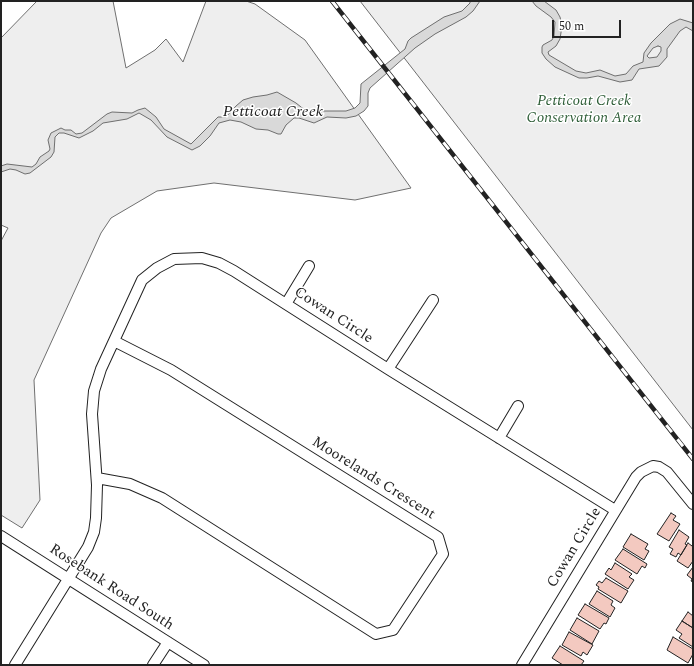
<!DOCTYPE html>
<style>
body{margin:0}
#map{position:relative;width:694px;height:666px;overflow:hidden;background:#fff;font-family:Spectral,serif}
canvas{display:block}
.frame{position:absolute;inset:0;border:2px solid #222;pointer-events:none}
.scale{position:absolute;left:552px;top:20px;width:69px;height:18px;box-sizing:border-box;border:2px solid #222;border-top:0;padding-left:5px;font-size:12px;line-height:14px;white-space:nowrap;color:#222;-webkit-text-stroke:3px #fff;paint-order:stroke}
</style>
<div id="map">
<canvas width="694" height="666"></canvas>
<div class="frame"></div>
<div class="scale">50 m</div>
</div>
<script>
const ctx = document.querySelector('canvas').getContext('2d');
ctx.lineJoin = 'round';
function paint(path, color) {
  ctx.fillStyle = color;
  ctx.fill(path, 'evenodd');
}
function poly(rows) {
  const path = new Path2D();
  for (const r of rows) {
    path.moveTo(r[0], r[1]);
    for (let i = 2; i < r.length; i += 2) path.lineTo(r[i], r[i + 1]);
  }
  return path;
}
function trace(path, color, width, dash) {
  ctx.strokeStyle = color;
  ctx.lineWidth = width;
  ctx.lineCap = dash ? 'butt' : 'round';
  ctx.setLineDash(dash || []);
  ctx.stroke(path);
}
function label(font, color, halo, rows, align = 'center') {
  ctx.font = font + ' Spectral,serif';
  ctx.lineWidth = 3;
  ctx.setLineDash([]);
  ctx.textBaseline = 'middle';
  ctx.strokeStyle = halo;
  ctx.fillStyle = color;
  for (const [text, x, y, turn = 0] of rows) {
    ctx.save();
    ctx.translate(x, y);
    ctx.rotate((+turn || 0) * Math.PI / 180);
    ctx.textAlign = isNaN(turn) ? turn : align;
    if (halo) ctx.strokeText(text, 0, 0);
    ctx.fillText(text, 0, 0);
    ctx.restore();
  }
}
const green = poly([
 [37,1,113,1,126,68,155,50,166,39,183,62,206,1,246,1,255,4,305,40,411,188,355,200,214,183,157,191,111,218,101,233,34,380,40,500,22,528,1,515,1,241,8,228,1,225,1,38,37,1],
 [360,1,693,1,693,430,648,372,360,1]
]);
paint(green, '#eee');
trace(green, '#6f6f6f', 1);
const water = poly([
 [470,1,480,1,473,11,466,17,435,34,415,48,370,88,368,93,368,106,364,111,356,116,346,118,327,117,314,123,299,118,294,118,286,125,281,134,278,134,268,130,256,129,241,122,230,120,219,123,210,136,200,146,192,150,167,137,151,120,139,113,127,119,103,123,93,131,79,138,64,133,59,133,55,137,54,152,51,157,30,173,25,174,16,170,10,169,1,172,1,166,7,164,32,167,36,164,40,157,49,151,50,149,48,140,51,133,61,128,65,130,71,130,76,134,82,133,107,114,112,112,132,113,138,110,145,108,156,117,164,129,191,144,218,117,226,117,236,106,243,100,253,97,267,95,277,92,296,103,311,115,317,115,324,111,346,111,355,108,360,103,361,84,405,49,408,41,411,38,444,17,462,11,470,3,470,1],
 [532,1,544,1,556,10,560,17,562,26,560,39,556,46,548,52,549,55,576,71,586,73,600,70,615,76,626,74,633,66,643,62,644,53,651,43,670,24,680,19,693,23,693,31,686,27,680,31,667,49,667,57,659,66,639,69,632,80,620,82,598,76,587,78,579,78,555,67,546,59,542,53,542,47,543,45,552,40,554,36,555,22,551,17,536,6,532,1],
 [658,46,661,47,661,51,657,57,649,58,647,56,653,48,658,46]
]);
paint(water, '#d9d9d9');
trace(water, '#6f6f6f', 1);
const building = poly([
 [671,513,676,516,673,520,680,524,669,541,657,534,671,513],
 [679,530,689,537,685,544,687,545,681,555,678,553,676,557,670,554,673,549,669,547,679,530],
 [631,534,648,544,645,549,649,551,644,560,623,547,631,534],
 [688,543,692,546,693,544,693,561,688,568,677,561,688,543],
 [623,549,647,564,645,568,642,566,637,574,615,560,623,549],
 [615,563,632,574,629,577,634,580,628,589,605,574,609,568,611,570,615,563],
 [693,567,693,582,691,581,692,579,687,575,693,567],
 [606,578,628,591,621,603,598,589,599,587,596,585,599,581,602,583,606,578],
 [597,591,613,601,611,605,615,608,610,617,589,604,597,591],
 [585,604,609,618,606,624,604,623,600,629,578,615,585,604],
 [688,612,693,616,693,628,682,621,688,612],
 [577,618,599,631,592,644,570,630,577,618],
 [682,621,693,628,693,647,679,638,682,634,676,630,682,621],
 [569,632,593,645,587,655,583,652,581,656,562,645,569,632],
 [673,637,693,649,693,654,688,663,667,650,673,637],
 [560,646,584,661,581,665,563,665,552,658,560,646]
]);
paint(building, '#f3c9c0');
trace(building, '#222', 1);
const minor = poly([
 [286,304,309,266],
 [388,369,433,300],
 [499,438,518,406],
 [97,478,130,484,162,498,376,634,393,630,443,554,438,537,171,370,114,341],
 [1,536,204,665],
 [15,665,88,547,94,532,96,518,97,485,92,414,94,391,101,369,142,280,157,268,174,259,202,258,219,263,234,271,388,369,615,510],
 [153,665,168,642],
 [522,665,636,477,641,472,653,466,659,467,667,472,693,504]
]);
trace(minor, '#222', 12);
trace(minor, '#fff', 10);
const rail = poly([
 [332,1,693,459]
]);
trace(rail, '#222', 4.5);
trace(rail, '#fff', 3, [9]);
label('italic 15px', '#2f5e38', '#fff', [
 ["Petticoat Creek",584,102],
 ["Conservation Area",584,119]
]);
label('15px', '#222', '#fff', [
 ["Cowan Circle",333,316,33],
 ["Moorelands Crescent",373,479,32],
 ["Cowan Circle",575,548,-59],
 ["Rosebank Road South",111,588,33]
]);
label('italic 16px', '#222', '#fff', [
 ["Petticoat Creek",273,113]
]);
</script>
